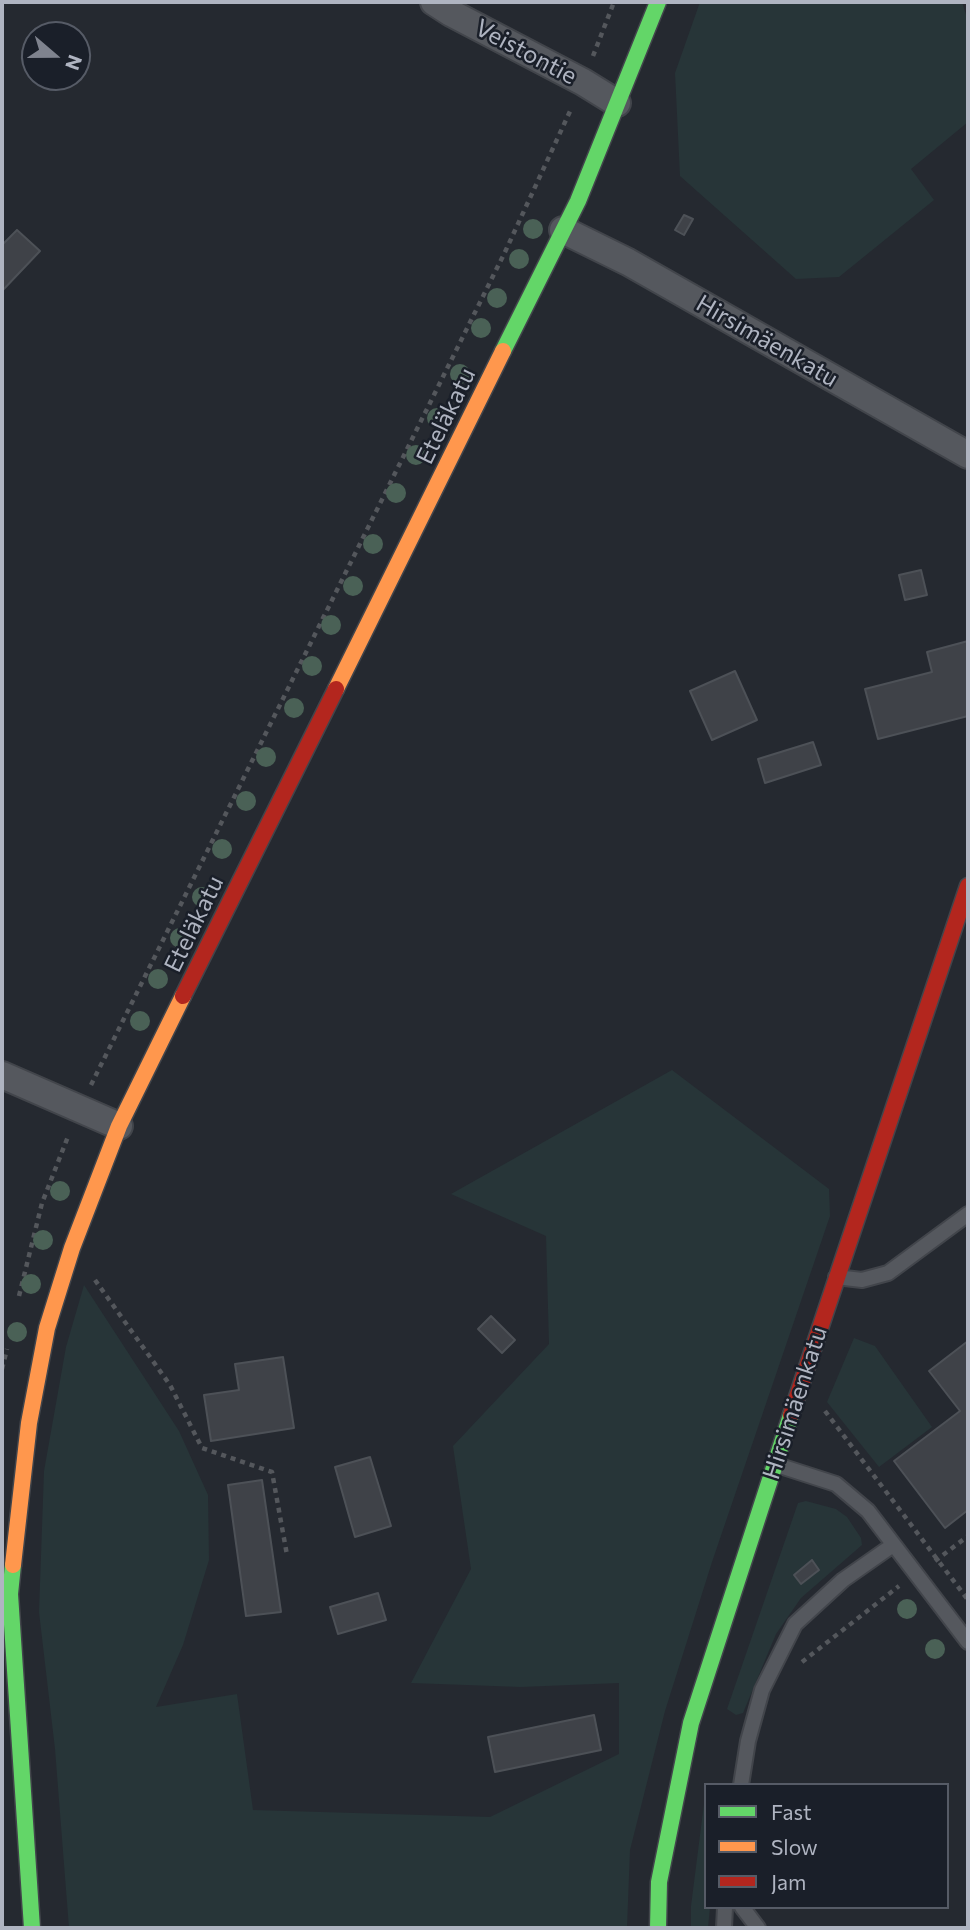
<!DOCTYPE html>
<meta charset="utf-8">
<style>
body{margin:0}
#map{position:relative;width:970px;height:1930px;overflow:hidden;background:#252930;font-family:Commissioner,sans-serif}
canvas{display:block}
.frame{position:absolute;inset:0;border:4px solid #afb4c1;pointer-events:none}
.legend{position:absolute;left:704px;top:1783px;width:245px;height:126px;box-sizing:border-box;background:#1a1f29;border:2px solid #565b66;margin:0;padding:9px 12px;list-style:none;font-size:21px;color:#afb4c1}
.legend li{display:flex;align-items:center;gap:14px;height:35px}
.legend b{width:35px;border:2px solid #565b66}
.north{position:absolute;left:21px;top:21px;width:70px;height:70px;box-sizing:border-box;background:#1a1f29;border:2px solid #565b66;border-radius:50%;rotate:110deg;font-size:19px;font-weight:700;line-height:28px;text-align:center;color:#afb4c1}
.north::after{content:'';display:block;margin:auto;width:24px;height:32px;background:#7f838e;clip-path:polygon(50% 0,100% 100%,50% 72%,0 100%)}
</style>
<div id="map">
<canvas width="970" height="1930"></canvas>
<div class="frame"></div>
<ul class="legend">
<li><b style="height:9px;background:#63d668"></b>Fast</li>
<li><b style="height:9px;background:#ff974d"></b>Slow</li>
<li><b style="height:9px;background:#b3261e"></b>Jam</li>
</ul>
<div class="north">N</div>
</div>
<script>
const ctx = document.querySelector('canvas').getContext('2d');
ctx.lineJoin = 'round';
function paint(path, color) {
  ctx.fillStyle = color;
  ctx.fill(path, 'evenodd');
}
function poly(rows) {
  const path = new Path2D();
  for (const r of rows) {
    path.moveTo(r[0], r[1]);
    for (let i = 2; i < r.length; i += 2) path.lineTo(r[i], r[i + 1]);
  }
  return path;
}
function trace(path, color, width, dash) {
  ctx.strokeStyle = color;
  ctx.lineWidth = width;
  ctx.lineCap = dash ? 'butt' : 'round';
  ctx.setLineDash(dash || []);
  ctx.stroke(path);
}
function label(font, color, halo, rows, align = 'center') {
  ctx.font = font + ' Commissioner,sans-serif';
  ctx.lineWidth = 5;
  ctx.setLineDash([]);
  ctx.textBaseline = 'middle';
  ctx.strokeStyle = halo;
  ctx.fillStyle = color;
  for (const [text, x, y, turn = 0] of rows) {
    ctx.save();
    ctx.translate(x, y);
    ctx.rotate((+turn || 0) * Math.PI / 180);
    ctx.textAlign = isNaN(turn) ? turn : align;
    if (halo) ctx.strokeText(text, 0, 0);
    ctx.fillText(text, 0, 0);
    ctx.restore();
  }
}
paint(poly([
 [700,2,962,2,968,21,968,122,911,169,934,200,839,277,796,279,680,176,675,73],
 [672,1070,829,1189,830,1216,712,1562,665,1711,630,1850,627,1928,69,1928,55,1749,39,1612,44,1471,66,1347,84,1285,179,1431,208,1495,209,1560,183,1645,156,1707,237,1694,253,1810,490,1817,619,1754,619,1683,521,1687,411,1683,471,1569,453,1446,549,1344,546,1236,451,1194],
 [854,1338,875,1346,932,1427,879,1467,827,1402],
 [806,1501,836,1509,847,1517,861,1538,862,1545,801,1598,776,1634,743,1713,736,1715,727,1709,798,1503],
 [706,1788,706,1907,710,1907,708,1928,691,1928,691,1906]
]), '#273538');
const building = poly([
 [684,215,693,219,684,235,675,230,684,215],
 [17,230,40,251,2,291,2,245,17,230],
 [921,570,927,595,905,600,899,575,921,570],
 [968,641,968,716,878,739,865,689,932,672,927,652,968,641],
 [735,671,757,720,712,740,690,691,735,671],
 [813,742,821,765,765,783,758,759,813,742],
 [491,1316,515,1340,502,1353,478,1329,491,1316],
 [968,1341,968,1510,945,1528,894,1461,960,1411,929,1371,968,1341],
 [283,1357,294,1428,211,1441,204,1395,239,1390,235,1364,283,1357],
 [370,1457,391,1526,355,1537,335,1467,370,1457],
 [262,1480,281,1612,246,1616,228,1485,262,1480],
 [812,1560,819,1570,801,1584,794,1575,812,1560],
 [378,1593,386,1620,338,1634,330,1607,378,1593],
 [594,1715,601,1750,495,1772,488,1737,594,1715]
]);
paint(building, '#3f4248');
trace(building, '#4d5157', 2);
const lane = poly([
 [836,1277,862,1280,888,1273,968,1214],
 [774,1464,836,1484,868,1511,968,1642],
 [741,1785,748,1741,762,1690,795,1624,843,1580,893,1545],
 [742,1907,758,1928],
 [724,1928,725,1907]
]);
const street = poly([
 [434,2,451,13,583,82,617,103],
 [563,230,628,262,968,455],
 [2,1075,119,1126]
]);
const fast = poly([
 [503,351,578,201,658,2],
 [13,1565,10,1594,32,1928],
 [658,1928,659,1882,691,1723,791,1415]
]);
const slow = poly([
 [336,689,503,351],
 [13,1565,29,1423,47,1328,72,1248,119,1126,183,996]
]);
const jam = poly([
 [183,996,336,689],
 [791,1415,968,886]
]);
trace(lane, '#42454b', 18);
trace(street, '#42454b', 30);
trace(fast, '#42454b', 19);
trace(slow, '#42454b', 19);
trace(jam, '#42454b', 19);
trace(poly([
 [593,56,614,2],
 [91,1085,505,252,572,107],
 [95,1280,170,1385,202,1448,272,1472,287,1555],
 [19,1296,42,1203,69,1134],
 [2,1369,7,1349],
 [825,1411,968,1600],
 [935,1561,968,1536],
 [802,1662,899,1586]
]), '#54575c', 4.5, [5, 5]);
trace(lane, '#55585e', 14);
trace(street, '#55585e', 26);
trace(fast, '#63d668', 16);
trace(slow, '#ff974d', 16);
trace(jam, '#b3261e', 16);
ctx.fillStyle = '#4a6156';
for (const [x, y] of [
 [533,229],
 [519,259],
 [497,298],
 [481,328],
 [460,374],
 [437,418],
 [416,455],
 [396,493],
 [373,544],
 [353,586],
 [331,625],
 [312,666],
 [294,708],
 [266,757],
 [246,801],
 [222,849],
 [202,897],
 [180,938],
 [158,979],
 [140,1021],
 [60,1191],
 [43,1240],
 [31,1284],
 [17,1332],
 [907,1609],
 [935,1649]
]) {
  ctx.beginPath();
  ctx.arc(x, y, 10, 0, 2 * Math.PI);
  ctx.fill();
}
label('24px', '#afb4c1', '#1a1f29', [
 ["Veistontie",526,52,28],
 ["Hirsimäenkatu",767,341,30],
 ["Eteläkatu",446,416,-64],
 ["Eteläkatu",194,924,-64],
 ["Hirsimäenkatu",795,1403,-72]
]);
</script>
